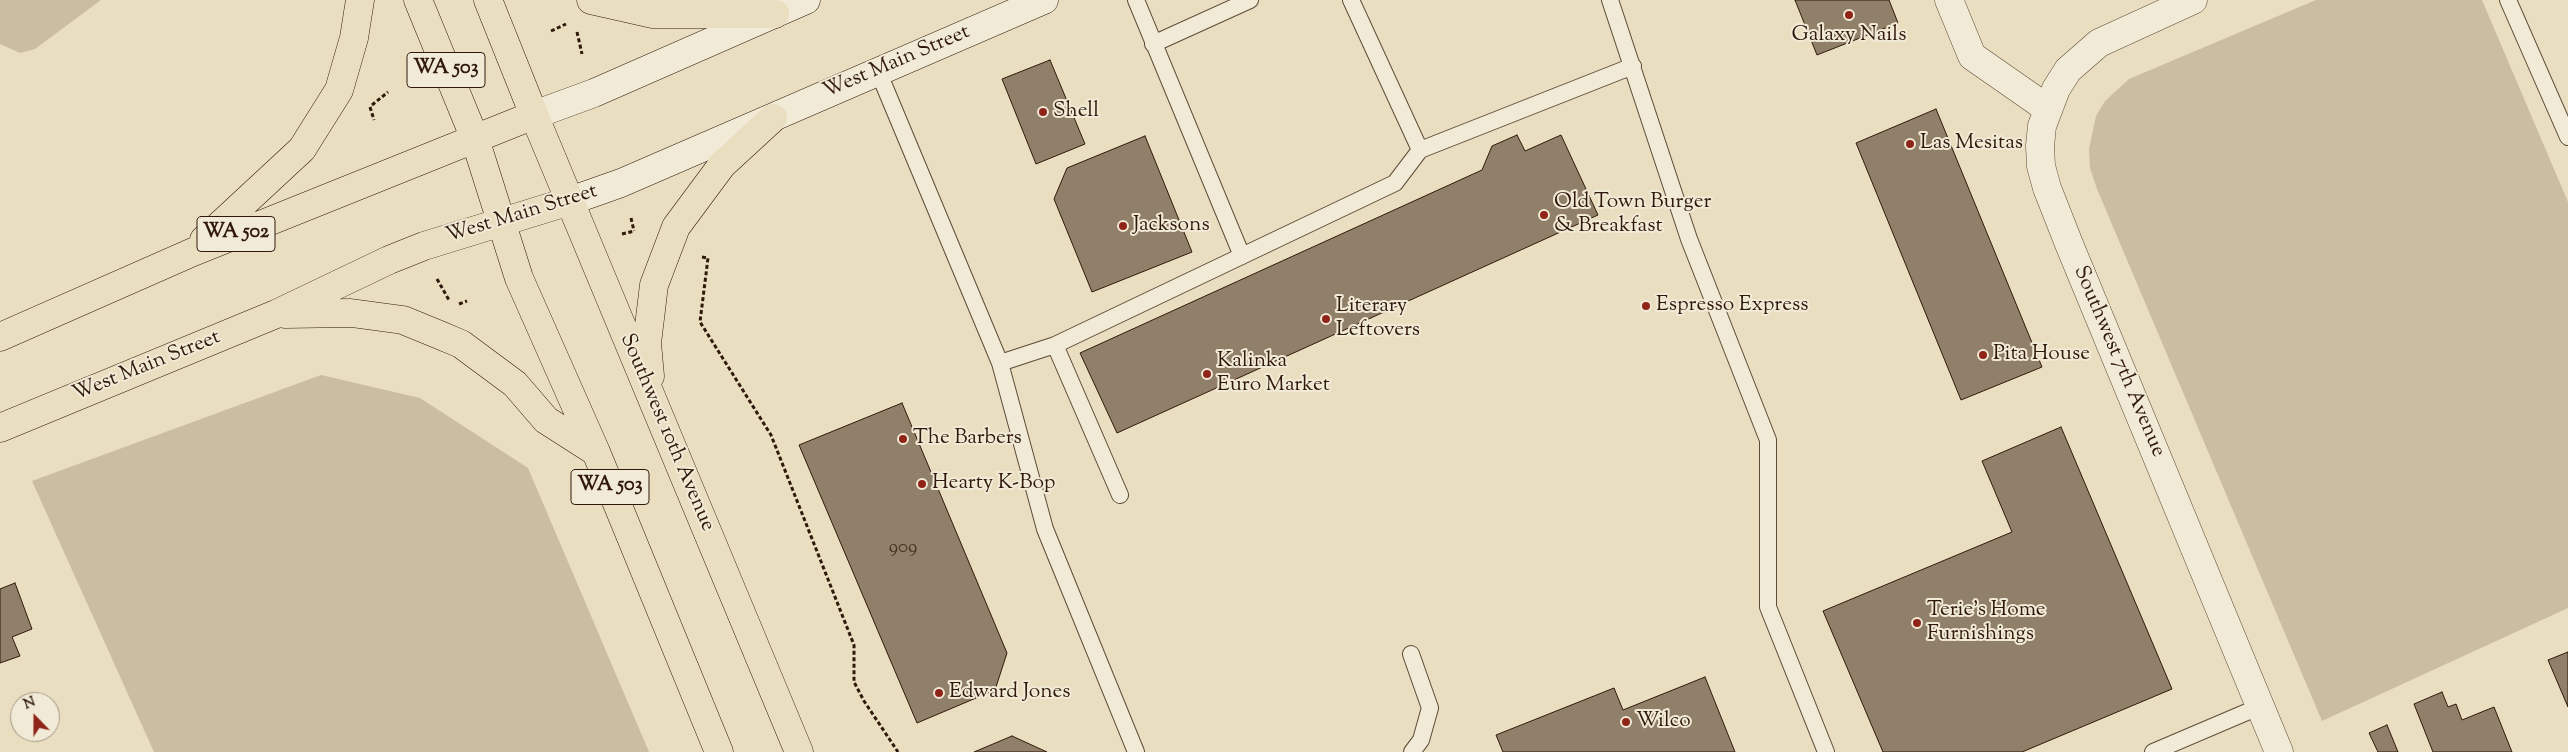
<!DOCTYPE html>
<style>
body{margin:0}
#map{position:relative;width:2568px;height:752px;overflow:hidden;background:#e9dec0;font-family:"Sorts Mill Goudy",serif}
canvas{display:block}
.north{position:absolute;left:10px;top:692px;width:50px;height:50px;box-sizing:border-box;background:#f1ead6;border:1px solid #a49685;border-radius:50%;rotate:338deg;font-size:14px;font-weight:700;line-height:20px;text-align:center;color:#30190b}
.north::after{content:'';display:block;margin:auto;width:18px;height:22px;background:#8f2418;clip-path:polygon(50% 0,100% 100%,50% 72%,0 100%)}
</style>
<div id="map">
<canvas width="2568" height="752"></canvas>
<div class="north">N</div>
</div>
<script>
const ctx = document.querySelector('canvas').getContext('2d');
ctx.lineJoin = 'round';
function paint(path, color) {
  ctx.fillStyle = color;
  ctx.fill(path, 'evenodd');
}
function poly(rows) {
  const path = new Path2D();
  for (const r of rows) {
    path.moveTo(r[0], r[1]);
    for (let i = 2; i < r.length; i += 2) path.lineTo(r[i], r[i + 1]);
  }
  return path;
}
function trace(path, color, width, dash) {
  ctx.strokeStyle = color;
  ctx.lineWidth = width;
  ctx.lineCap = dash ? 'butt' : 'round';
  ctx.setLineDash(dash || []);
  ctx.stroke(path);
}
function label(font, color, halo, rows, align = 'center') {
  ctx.font = font + ' "Sorts Mill Goudy",serif';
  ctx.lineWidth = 4;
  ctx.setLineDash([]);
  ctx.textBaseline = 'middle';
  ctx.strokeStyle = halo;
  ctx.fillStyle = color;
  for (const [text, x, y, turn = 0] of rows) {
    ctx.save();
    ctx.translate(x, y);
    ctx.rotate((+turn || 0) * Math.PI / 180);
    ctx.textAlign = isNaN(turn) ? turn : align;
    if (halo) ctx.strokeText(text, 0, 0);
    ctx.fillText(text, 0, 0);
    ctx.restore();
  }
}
paint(poly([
 [0,0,101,0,35,49,20,53,0,44],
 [2316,0,2482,0,2568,202,2568,608,2322,721,2097,189,2090,168,2089,149,2096,116,2105,101,2129,79],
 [321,375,420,398,528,468,649,752,154,752,32,481]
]), '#cabda1');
const building = poly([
 [1795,0,1889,0,1898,23,1817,55,1795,0],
 [1050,60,1085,144,1036,164,1002,79,1050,60],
 [1936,109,2042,367,1961,400,1856,143,1936,109],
 [1517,135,1525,151,1561,135,1598,215,1117,433,1080,353,1482,170,1492,146,1517,135],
 [1145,136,1192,252,1092,292,1054,199,1067,168,1145,136],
 [902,403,1007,653,995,690,917,723,799,445,902,403],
 [2061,427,2172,689,2022,752,1883,752,1823,611,2012,532,1982,461,2061,427],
 [15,583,32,629,12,637,20,656,0,663,0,589,15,583],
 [2568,652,2568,707,2548,660,2568,652],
 [1705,677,1735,752,1503,752,1496,735,1614,688,1623,710,1705,677],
 [2442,692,2448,707,2456,704,2462,720,2494,707,2512,752,2433,752,2414,704,2442,692],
 [2387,725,2398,752,2378,752,2369,733,2387,725],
 [1012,736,1047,752,974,752,1012,736]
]);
paint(building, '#907f69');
trace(building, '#30190b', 1);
const lane = poly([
 [1136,0,1242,256],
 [1351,0,1420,150],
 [1610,0,1689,239,1768,440,1768,607,1826,752],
 [2508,0,2568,137],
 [1153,44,1250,0],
 [878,71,1000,363,1045,529,1136,752],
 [1055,345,1120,495],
 [1000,363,1055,345,1395,183,1420,150,1633,66],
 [1411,654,1430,708,1421,740,1412,752],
 [2153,752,2261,706]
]);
const street = poly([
 [1949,0,1972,56,2048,109],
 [2193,0,2099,43,2068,70,2056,89,2042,126,2040,146,2041,166,2047,188,2069,244,2279,752]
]);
const secondary = poly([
 [534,115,594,93,806,0],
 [570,201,621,183,1044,0]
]);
const primary = poly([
 [418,0,475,139],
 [488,0,534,115],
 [591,0,653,14,775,14]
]);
const highway = poly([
 [475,139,519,278,596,452,719,752],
 [204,240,302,149,339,90,354,38,360,0],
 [285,314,351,313,403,320,442,336,461,344,515,384,546,420,596,452],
 [0,337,193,252,534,115,799,752],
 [650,376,647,343,654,285,676,227,722,165,773,118],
 [0,428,276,314,389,260,424,246,570,201]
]);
trace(lane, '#5e4a38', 18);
trace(street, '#5e4a38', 29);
trace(secondary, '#30190b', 29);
trace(primary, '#30190b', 29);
trace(highway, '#30190b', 29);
trace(poly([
 [551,31,566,24],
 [577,32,582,54],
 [372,105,388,92],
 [370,107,374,120],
 [631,218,634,231],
 [622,234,634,231],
 [702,257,708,258,700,322,771,435,854,645,854,682,864,701,898,752],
 [437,279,449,300],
 [459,304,467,301]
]), '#30190b', 3, [4, 2.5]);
trace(lane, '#f1ead6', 16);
trace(street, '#f1ead6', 28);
trace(secondary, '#f1ead6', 28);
trace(primary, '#e9dec0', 28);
trace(highway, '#e9dec0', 28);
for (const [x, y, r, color] of [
 [1849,15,5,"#8f2418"],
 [1043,112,5,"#8f2418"],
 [1910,144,5,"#8f2418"],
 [1544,215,5,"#8f2418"],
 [1123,226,5,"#8f2418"],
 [1646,306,5,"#8f2418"],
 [1326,319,5,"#8f2418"],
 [1983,355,5,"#8f2418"],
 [1207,374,5,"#8f2418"],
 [903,439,5,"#8f2418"],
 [922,484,5,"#8f2418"],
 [1917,623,5,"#8f2418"],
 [939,693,5,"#8f2418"],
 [1626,722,5,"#8f2418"]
]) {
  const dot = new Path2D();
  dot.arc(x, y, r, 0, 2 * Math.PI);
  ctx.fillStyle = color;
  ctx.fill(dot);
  trace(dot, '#f1ead6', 2);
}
label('19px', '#483222', null, [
 ["909",903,549]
]);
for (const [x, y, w] of [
 [446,70,78],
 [236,234,78],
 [610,487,78]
]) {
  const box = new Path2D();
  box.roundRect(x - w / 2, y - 17.5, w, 35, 4);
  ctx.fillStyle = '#f1ead6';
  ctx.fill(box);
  trace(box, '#30190b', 1);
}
label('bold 20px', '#30190b', null, [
 ["WA 503",446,70],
 ["WA 502",236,234],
 ["WA 503",610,487]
]);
label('21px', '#30190b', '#f1ead6', [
 ["Galaxy Nails",1849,36,"center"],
 ["Shell",1053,112],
 ["Las Mesitas",1920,144],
 ["Old Town Burger",1554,203],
 ["& Breakfast",1554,227],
 ["Jacksons",1133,226],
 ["Espresso Express",1656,306],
 ["Literary",1336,307],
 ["Leftovers",1336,331],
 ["Pita House",1993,355],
 ["Kalinka",1217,362],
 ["Euro Market",1217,386],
 ["The Barbers",913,439],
 ["Hearty K-Bop",932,484],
 ["Terie's Home",1927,611],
 ["Furnishings",1927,635],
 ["Edward Jones",949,693],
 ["Wilco",1636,722]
], 'left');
label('21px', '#30190b', '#f1ead6', [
 ["West Main Street",897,63,-23],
 ["West Main Street",522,215,-17],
 ["Southwest 7th Avenue",2118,362,67],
 ["West Main Street",147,367,-22],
 ["Southwest 10th Avenue",666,433,67]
]);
</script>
